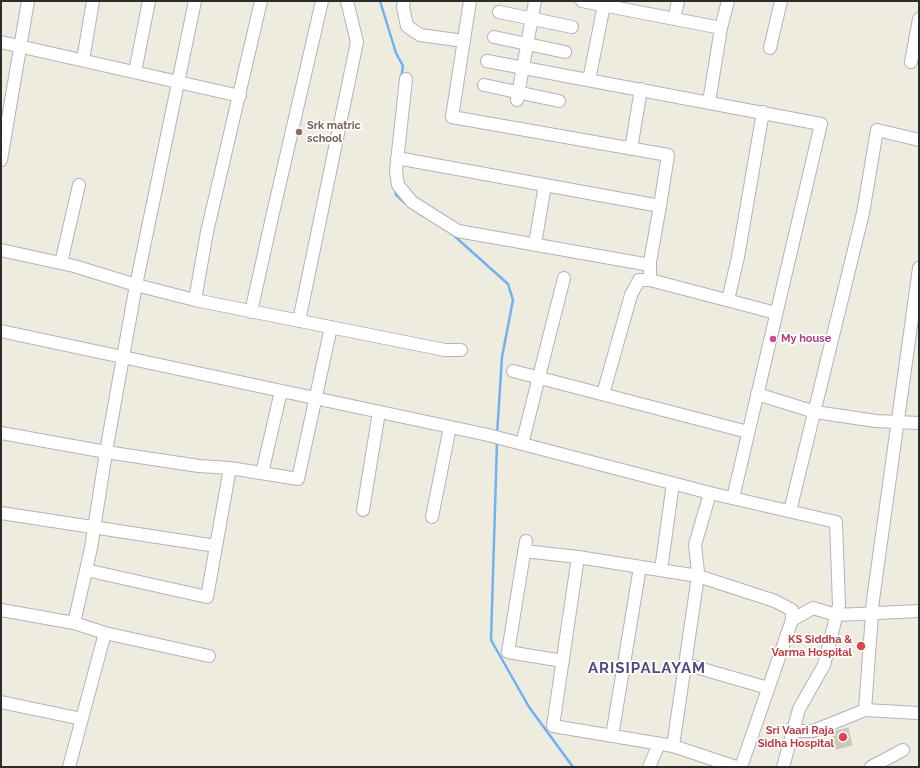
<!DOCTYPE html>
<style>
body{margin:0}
#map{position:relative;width:920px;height:768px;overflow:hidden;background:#eeebdf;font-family:Raleway,sans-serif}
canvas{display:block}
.frame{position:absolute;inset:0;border:2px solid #2c2c2c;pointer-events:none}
</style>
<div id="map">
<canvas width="920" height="768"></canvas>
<div class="frame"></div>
</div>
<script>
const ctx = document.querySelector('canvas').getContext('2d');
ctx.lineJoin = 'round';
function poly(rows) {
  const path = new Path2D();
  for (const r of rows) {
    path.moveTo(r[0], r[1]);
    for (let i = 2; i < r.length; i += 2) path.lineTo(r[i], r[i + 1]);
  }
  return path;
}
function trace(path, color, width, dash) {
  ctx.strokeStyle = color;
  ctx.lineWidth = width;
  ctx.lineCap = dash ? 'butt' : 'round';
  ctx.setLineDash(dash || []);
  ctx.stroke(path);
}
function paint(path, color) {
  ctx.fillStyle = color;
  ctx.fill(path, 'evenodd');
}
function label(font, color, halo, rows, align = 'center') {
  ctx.font = font + ' Raleway,sans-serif';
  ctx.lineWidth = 3.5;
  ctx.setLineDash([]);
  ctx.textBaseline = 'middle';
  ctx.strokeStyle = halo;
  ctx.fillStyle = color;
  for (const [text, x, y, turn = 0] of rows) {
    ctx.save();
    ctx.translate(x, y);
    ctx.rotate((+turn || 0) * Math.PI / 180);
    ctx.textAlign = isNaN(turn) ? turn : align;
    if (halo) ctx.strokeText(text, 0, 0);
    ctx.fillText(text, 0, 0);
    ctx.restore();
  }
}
trace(poly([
 [380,1,396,53,403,66,401,78],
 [395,190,396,195,405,203],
 [410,207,423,216],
 [451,233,508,284,513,300,502,357,497,435],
 [497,442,491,640,529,707,573,767]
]), '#6fb2f2', 2.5);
const building = poly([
 [848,728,852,745,836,749,832,732,848,728]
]);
paint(building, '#c9c8bd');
trace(building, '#cac8b8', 1);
const minor = poly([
 [404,1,403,7,407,26,420,35,464,41],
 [470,1,452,117,668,155,660,206],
 [582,1,721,28,728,1],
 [499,12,572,27],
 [674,19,678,1],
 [494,37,565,52],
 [1,42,240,96],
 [770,48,781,1],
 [83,60,93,1],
 [487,61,821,124,733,498],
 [911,62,919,19],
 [135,72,149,1],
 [406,79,396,171,398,185,412,202,458,231,650,265],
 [589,80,604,5],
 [484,85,559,101],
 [517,100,535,1],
 [709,102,721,28],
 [631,149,641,89],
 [397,158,660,206,650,262,650,280,776,313],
 [1,160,28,1],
 [535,244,545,185],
 [1,250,74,266,136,285,195,1],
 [61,263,79,185],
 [195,300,445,350,461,350],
 [728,300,738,257,763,112],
 [251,312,273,213,322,1],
 [299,321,357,42,347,1],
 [1,331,488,435,710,493,836,522,839,605,824,665,799,709,783,767],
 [513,371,748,432],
 [603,394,631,295,639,280,650,280],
 [757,394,815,412,876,421,919,423],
 [1,433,106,452,199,466,230,468,298,479,331,327],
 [522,444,564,278],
 [262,473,281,391],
 [710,493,695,545,698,572,698,576,673,746,553,726,578,557,698,576,775,601,792,610,792,620,813,608,836,615,919,611],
 [363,510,379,412],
 [790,511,863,213,877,130,919,140],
 [1,513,216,546],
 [432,517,450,427],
 [526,541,508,652,563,661],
 [524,551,578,557],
 [86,570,207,597,230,468],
 [661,570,673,483],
 [1,610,74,623,105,633,209,656],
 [74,623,91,548,107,446,136,285,195,300,207,232,261,1],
 [685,664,768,688],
 [1,702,82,719],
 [865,710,873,600,919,268],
 [793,731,813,731,865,710,919,713],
 [612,736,640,567],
 [673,746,736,767],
 [69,767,105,633],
 [649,767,659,744],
 [741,767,792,620],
 [871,767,903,750]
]);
trace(minor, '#b2b2c0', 14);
trace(minor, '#fff', 12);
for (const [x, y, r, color] of [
 [299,132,4,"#8d6e63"],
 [773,339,4,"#d1479c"],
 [861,646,5,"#e0444e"],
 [843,737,5,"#e0444e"]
]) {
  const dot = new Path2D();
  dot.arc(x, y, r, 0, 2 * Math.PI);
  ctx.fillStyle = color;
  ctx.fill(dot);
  trace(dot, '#fff', 1.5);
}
label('bold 11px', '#785e54', '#fff', [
 ["Srk matric",307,126],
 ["school",307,139]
], 'left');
label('bold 11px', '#b23c85', '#fff', [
 ["My house",781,339]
], 'left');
label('bold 11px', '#be3a42', '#fff', [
 ["KS Siddha &",852,640],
 ["Varma Hospital",852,653],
 ["Sri Vaari Raja",834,731],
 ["Sidha Hospital",834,744]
], 'right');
ctx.letterSpacing = '1px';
label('bold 15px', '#4d4b7f', '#fff', [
 ["ARISIPALAYAM",647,668]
]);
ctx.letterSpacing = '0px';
</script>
